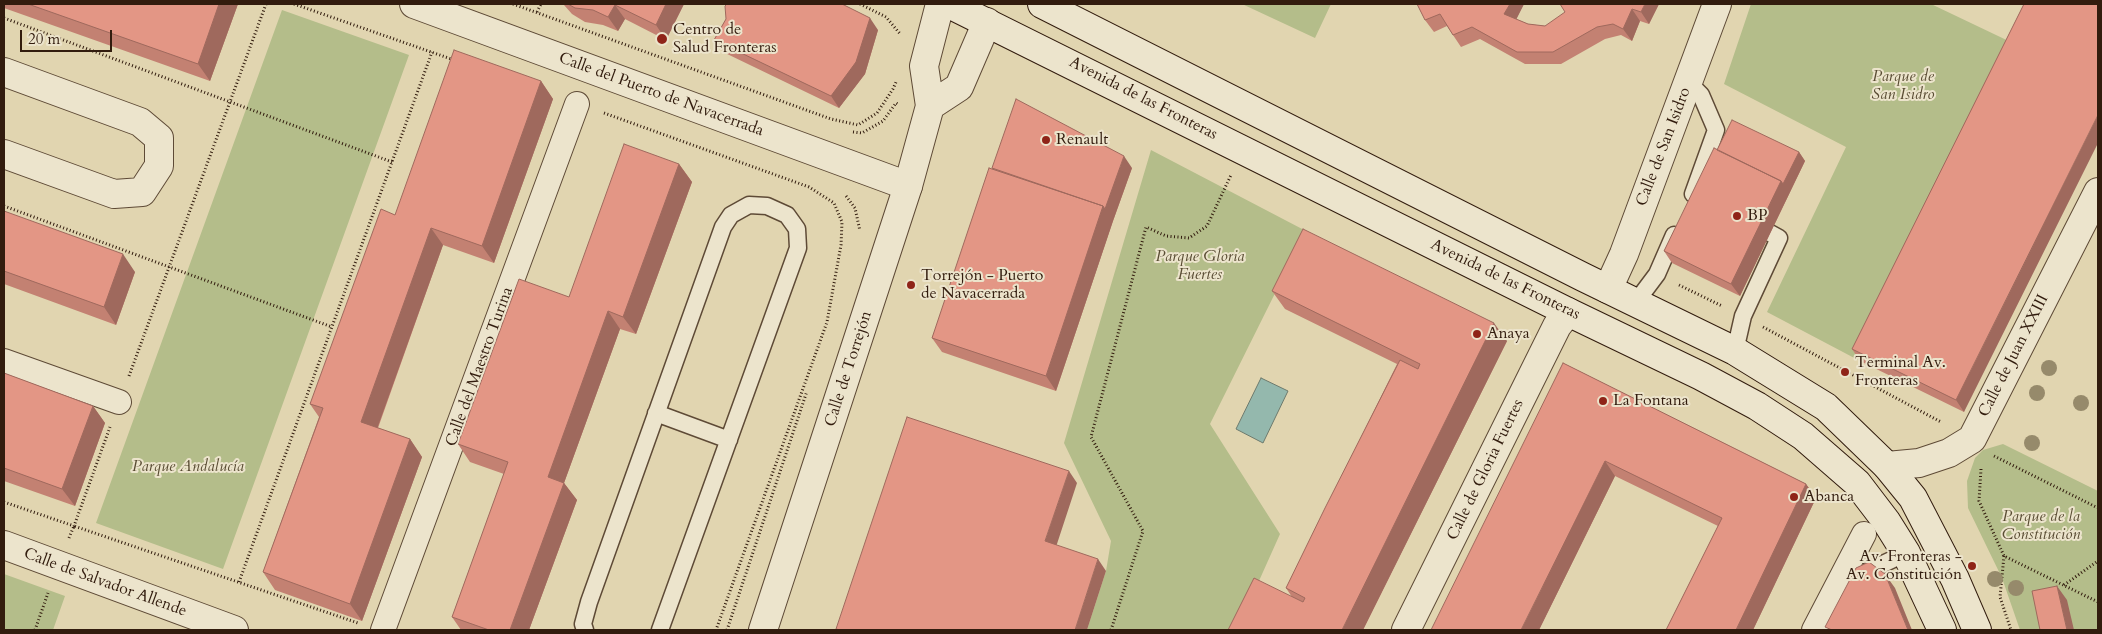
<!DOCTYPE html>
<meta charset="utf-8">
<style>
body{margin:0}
#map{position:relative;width:2102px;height:634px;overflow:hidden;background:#e1d5b0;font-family:Cardo,serif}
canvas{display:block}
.frame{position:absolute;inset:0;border:5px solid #321c0e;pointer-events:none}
.scale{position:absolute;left:20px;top:30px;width:92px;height:22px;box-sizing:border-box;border:2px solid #321c0e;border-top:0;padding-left:6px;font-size:15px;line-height:18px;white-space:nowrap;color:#321c0e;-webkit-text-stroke:4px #ece4cc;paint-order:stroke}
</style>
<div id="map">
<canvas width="2102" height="634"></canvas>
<div class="frame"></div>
<div class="scale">20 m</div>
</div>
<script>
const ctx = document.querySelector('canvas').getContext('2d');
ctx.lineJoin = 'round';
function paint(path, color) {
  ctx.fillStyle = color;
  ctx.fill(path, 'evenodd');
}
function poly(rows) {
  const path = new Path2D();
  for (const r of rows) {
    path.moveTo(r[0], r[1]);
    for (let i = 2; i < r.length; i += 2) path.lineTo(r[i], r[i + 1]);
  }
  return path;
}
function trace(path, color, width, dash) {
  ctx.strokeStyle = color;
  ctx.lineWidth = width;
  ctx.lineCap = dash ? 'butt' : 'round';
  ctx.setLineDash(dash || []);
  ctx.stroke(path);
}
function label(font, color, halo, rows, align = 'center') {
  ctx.font = font + ' Cardo,serif';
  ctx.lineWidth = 4;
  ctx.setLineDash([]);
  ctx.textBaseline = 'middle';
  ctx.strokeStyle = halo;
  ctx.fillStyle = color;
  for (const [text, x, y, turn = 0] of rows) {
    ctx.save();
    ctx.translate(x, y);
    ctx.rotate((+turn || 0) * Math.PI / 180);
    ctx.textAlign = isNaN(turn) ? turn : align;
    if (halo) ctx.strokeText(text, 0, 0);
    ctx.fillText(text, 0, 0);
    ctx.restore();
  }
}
paint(poly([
 [1242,4,1331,4,1315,38],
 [1751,4,1931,4,2017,45,1860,361,1767,312,1846,147,1724,84],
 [282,10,409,55,223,569,96,523],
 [1151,150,1306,231,1210,424,1280,534,1237,630,1087,630,1106,571,1111,541,1064,443],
 [2003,444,2098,491,2098,630,2020,630,2002,578,1968,508,1967,481,1975,458,1983,450],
 [4,574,65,596,53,630,4,630]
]), '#b4bd8a');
const water = poly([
 [1261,378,1288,391,1263,443,1236,429,1261,378]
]);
paint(water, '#94b8ad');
trace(water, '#6d7a6d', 1);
const service = poly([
 [1688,82,1701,95,1716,130,1693,194],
 [1636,302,1657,274,1674,235],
 [1735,351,1743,316,1779,238,1750,222],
 [656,413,729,440],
 [1860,581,1864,573,1906,553],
 [585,630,583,624,589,602,723,227,731,215,749,205,767,206,787,215,797,229,798,248,660,630]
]);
const pedestrian = poly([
 [4,361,119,402],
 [383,630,577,104],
 [1814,630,1864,534]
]);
const minor = poly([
 [414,4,908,186],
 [4,72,140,122,159,138,159,166,142,192,114,194,4,154],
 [1608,289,1624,254,1717,4],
 [1887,466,1919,463,1949,453,1972,439,2098,192],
 [4,545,234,630],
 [1406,630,1557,326,1568,312]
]);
const tertiary = poly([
 [930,106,959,87,987,22],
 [763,630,908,186,930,106,924,66,940,4]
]);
const secondary = poly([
 [949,4,1568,312,1701,376,1757,406,1803,436,1857,483,1886,521,1906,553,1942,630],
 [1042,4,1583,277,1735,351,1826,407,1887,466,1913,498,1955,579,1977,630]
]);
trace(service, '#5e4a36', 19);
trace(pedestrian, '#5e4a36', 26);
trace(minor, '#5e4a36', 30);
trace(tertiary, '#5e4a36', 30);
trace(secondary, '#321c0e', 30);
trace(poly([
 [294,4,454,60],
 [513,4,831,119,858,125,877,113,893,89,896,82],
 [860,4,886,17,901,35],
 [537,12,541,4],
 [4,18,392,162],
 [604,113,809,187,834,203,842,222,841,245,827,322,716,630],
 [853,132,862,133,883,121,896,103,899,105],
 [846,196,855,208,860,231],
 [4,206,332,327],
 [1679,285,1722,306],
 [1763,327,1941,422],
 [129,376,266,4],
 [1994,456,2098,508],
 [1981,469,1979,501,2004,556,2098,602],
 [4,502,74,526,110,427],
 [69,538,74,526,358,623],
 [2004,556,2000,597,2011,630],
 [239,582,432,52],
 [2064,585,2098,561],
 [35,630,48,593],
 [727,630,807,391],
 [1111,630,1143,531,1091,437,1146,227,1166,236,1189,238,1207,226,1231,175]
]), '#321c0e', 3, [1, 2.5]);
trace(service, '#ece4cc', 16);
trace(pedestrian, '#ece4cc', 24);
trace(minor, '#ece4cc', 28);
trace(tertiary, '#ece4cc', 28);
trace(secondary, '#ece4cc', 28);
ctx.fillStyle = '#968a6b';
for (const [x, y] of [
 [2049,368],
 [2037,393],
 [2081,403],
 [2032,443],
 [1995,579],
 [2016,588]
]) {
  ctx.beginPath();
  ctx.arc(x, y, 8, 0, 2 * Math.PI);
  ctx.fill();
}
paint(poly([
 [4,4,238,4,210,81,4,8],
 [561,4,684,4,666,40,625,19,618,31,603,25,585,22,572,14,564,5],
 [1417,4,1524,4,1516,19,1528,24,1545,26,1659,4,1649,24,1640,21,1632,41,1621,35,1605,39,1561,64,1525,64,1480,39,1461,47,1447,26,1434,32,1425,20],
 [2024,4,1964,412,1860,361,1852,349],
 [726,19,878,30,865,74,839,108,723,52,714,40],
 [541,81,553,99,494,263,443,245,378,428,410,439,422,457,362,621,275,590,263,572,319,417,310,404,395,215],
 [1717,150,1799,152,1805,161,1740,296,1672,263,1664,251],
 [679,164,692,182,636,334,620,329,564,483,577,500,529,630,461,630,452,617,504,474,470,462,458,444,569,297],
 [992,168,1132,168,1113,221,1056,391,942,352,932,338],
 [4,211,135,272,116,325,4,284],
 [1272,291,1507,341,1363,630,1292,597,1286,588,1397,364,1285,309],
 [1563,363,1806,484,1816,498,1753,630,1666,630,1718,526,1615,476,1539,630],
 [4,373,93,406,105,423,75,506,4,481]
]), '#c38172');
paint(poly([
 [219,4,238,4,210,81,198,64],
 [666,4,684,4,666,40,656,25],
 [1510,4,1524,4,1513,26,1504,14],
 [1645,4,1659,4,1649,24,1641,12],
 [615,5,625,19,618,31,608,17],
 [1632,9,1640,21,1632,41,1623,29],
 [870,18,878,30,865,74,839,108,831,96],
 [541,81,553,99,494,263,482,246],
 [2098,115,2098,143,1964,412,1956,400],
 [1799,152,1805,161,1740,296,1731,284,1781,181],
 [1124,156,1132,168,1113,221,1105,209],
 [679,164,692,182,636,334,623,317],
 [1103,206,1113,221,1056,391,1046,376],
 [431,228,443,245,373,440,361,422],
 [123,254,135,272,116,325,104,307],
 [608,311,620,329,560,494,548,477],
 [1494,323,1507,341,1363,630,1342,630],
 [93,406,105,423,75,506,62,489],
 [410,439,422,457,362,621,350,604],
 [1605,461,1615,476,1539,630,1521,630],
 [1069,471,1077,483,1054,553,1045,541],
 [564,483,577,500,529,630,510,630],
 [1806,484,1816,498,1753,630,1736,630],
 [1098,559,1106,571,1087,630,1075,630],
 [1885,574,1895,588,1912,630,1908,630],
 [2057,586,2067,600,2074,630,2067,630]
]), '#9f695d');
const building = poly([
 [28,4,219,4,198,64,28,4],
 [568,4,666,4,656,25,615,5,608,17,593,10,575,8,568,4],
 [727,4,842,4,870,18,856,62,831,96,714,40,726,19,725,6,727,4],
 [1417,4,1510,4,1504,14,1528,24,1545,26,1565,12,1560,4,1645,4,1641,12,1632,9,1623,29,1613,24,1597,27,1553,52,1517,52,1472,27,1453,35,1440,14,1425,20,1417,4],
 [2024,4,2098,4,2098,115,1956,400,1852,349,2024,4],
 [454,50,541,81,482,246,431,228,361,422,410,439,350,604,263,572,323,408,310,404,381,209,395,215,454,50],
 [1016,99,1124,156,1105,209,1103,206,992,168,1016,99],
 [1732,120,1799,152,1783,184,1781,181,1717,150,1732,120],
 [624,144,679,164,623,317,608,311,548,477,564,483,510,630,489,630,452,617,508,462,458,444,519,279,569,297,624,144],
 [1714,148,1781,181,1731,284,1664,251,1714,148],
 [989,168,1103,206,1046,376,932,338,989,168],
 [4,211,123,254,104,307,4,271,4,211],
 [1303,229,1494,323,1342,630,1228,630,1254,578,1303,602,1305,598,1286,588,1325,508,1400,360,1418,369,1420,364,1272,291,1303,229],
 [1563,363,1806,484,1736,630,1666,630,1722,518,1605,461,1521,630,1431,630,1563,363],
 [4,373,93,406,62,489,4,468,4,373],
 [907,417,1069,471,1045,541,1098,559,1075,630,840,630,836,629,907,417],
 [1869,562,1885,574,1908,630,1832,630,1825,627,1856,568,1869,562],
 [2057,586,2067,630,2040,630,2032,591,2057,586]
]);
paint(building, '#e39685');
trace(building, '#9f695d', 1);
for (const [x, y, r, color] of [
 [662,39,6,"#8f2418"],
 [1046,140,5,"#8f2418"],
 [1737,216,5,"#8f2418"],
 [911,285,5,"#8f2418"],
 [1477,334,5,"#8f2418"],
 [1845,372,5,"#8f2418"],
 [1603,401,5,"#8f2418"],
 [1794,497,5,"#8f2418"],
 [1972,566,5,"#8f2418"]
]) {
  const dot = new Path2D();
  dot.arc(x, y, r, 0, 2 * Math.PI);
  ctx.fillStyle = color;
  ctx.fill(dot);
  trace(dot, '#ece4cc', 2);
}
label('16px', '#321c0e', '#ece4cc', [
 ["Centro de",673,30],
 ["Salud Fronteras",673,48],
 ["Renault",1056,140],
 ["BP",1747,216],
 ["Torrejón - Puerto",921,276],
 ["de Navacerrada",921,294],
 ["Anaya",1487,334],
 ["Terminal Av.",1855,363],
 ["Fronteras",1855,381],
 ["La Fontana",1613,401],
 ["Abanca",1804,497],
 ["Av. Fronteras -",1962,557,"right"],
 ["Av. Constitución",1962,575,"right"]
], 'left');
label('italic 16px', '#594c33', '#ece4cc', [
 ["Parque de",1903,77],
 ["San Isidro",1903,95],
 ["Parque Gloria",1200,257],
 ["Fuertes",1200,275],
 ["Parque Andalucía",188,467],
 ["Parque de la",2041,517],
 ["Constitución",2041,535]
]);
label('16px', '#321c0e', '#ece4cc', [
 ["Calle del Puerto de Navacerrada",661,95,20],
 ["Avenida de las Fronteras",1143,99,27],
 ["Calle de San Isidro",1664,147,-69],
 ["Avenida de las Fronteras",1505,280,26],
 ["Calle de Juan XXIII",2014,356,-63],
 ["Calle del Maestro Turina",480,367,-70],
 ["Calle de Torrejón",849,369,-72],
 ["Calle de Gloria Fuertes",1486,470,-64],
 ["Calle de Salvador Allende",105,583,20]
]);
</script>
